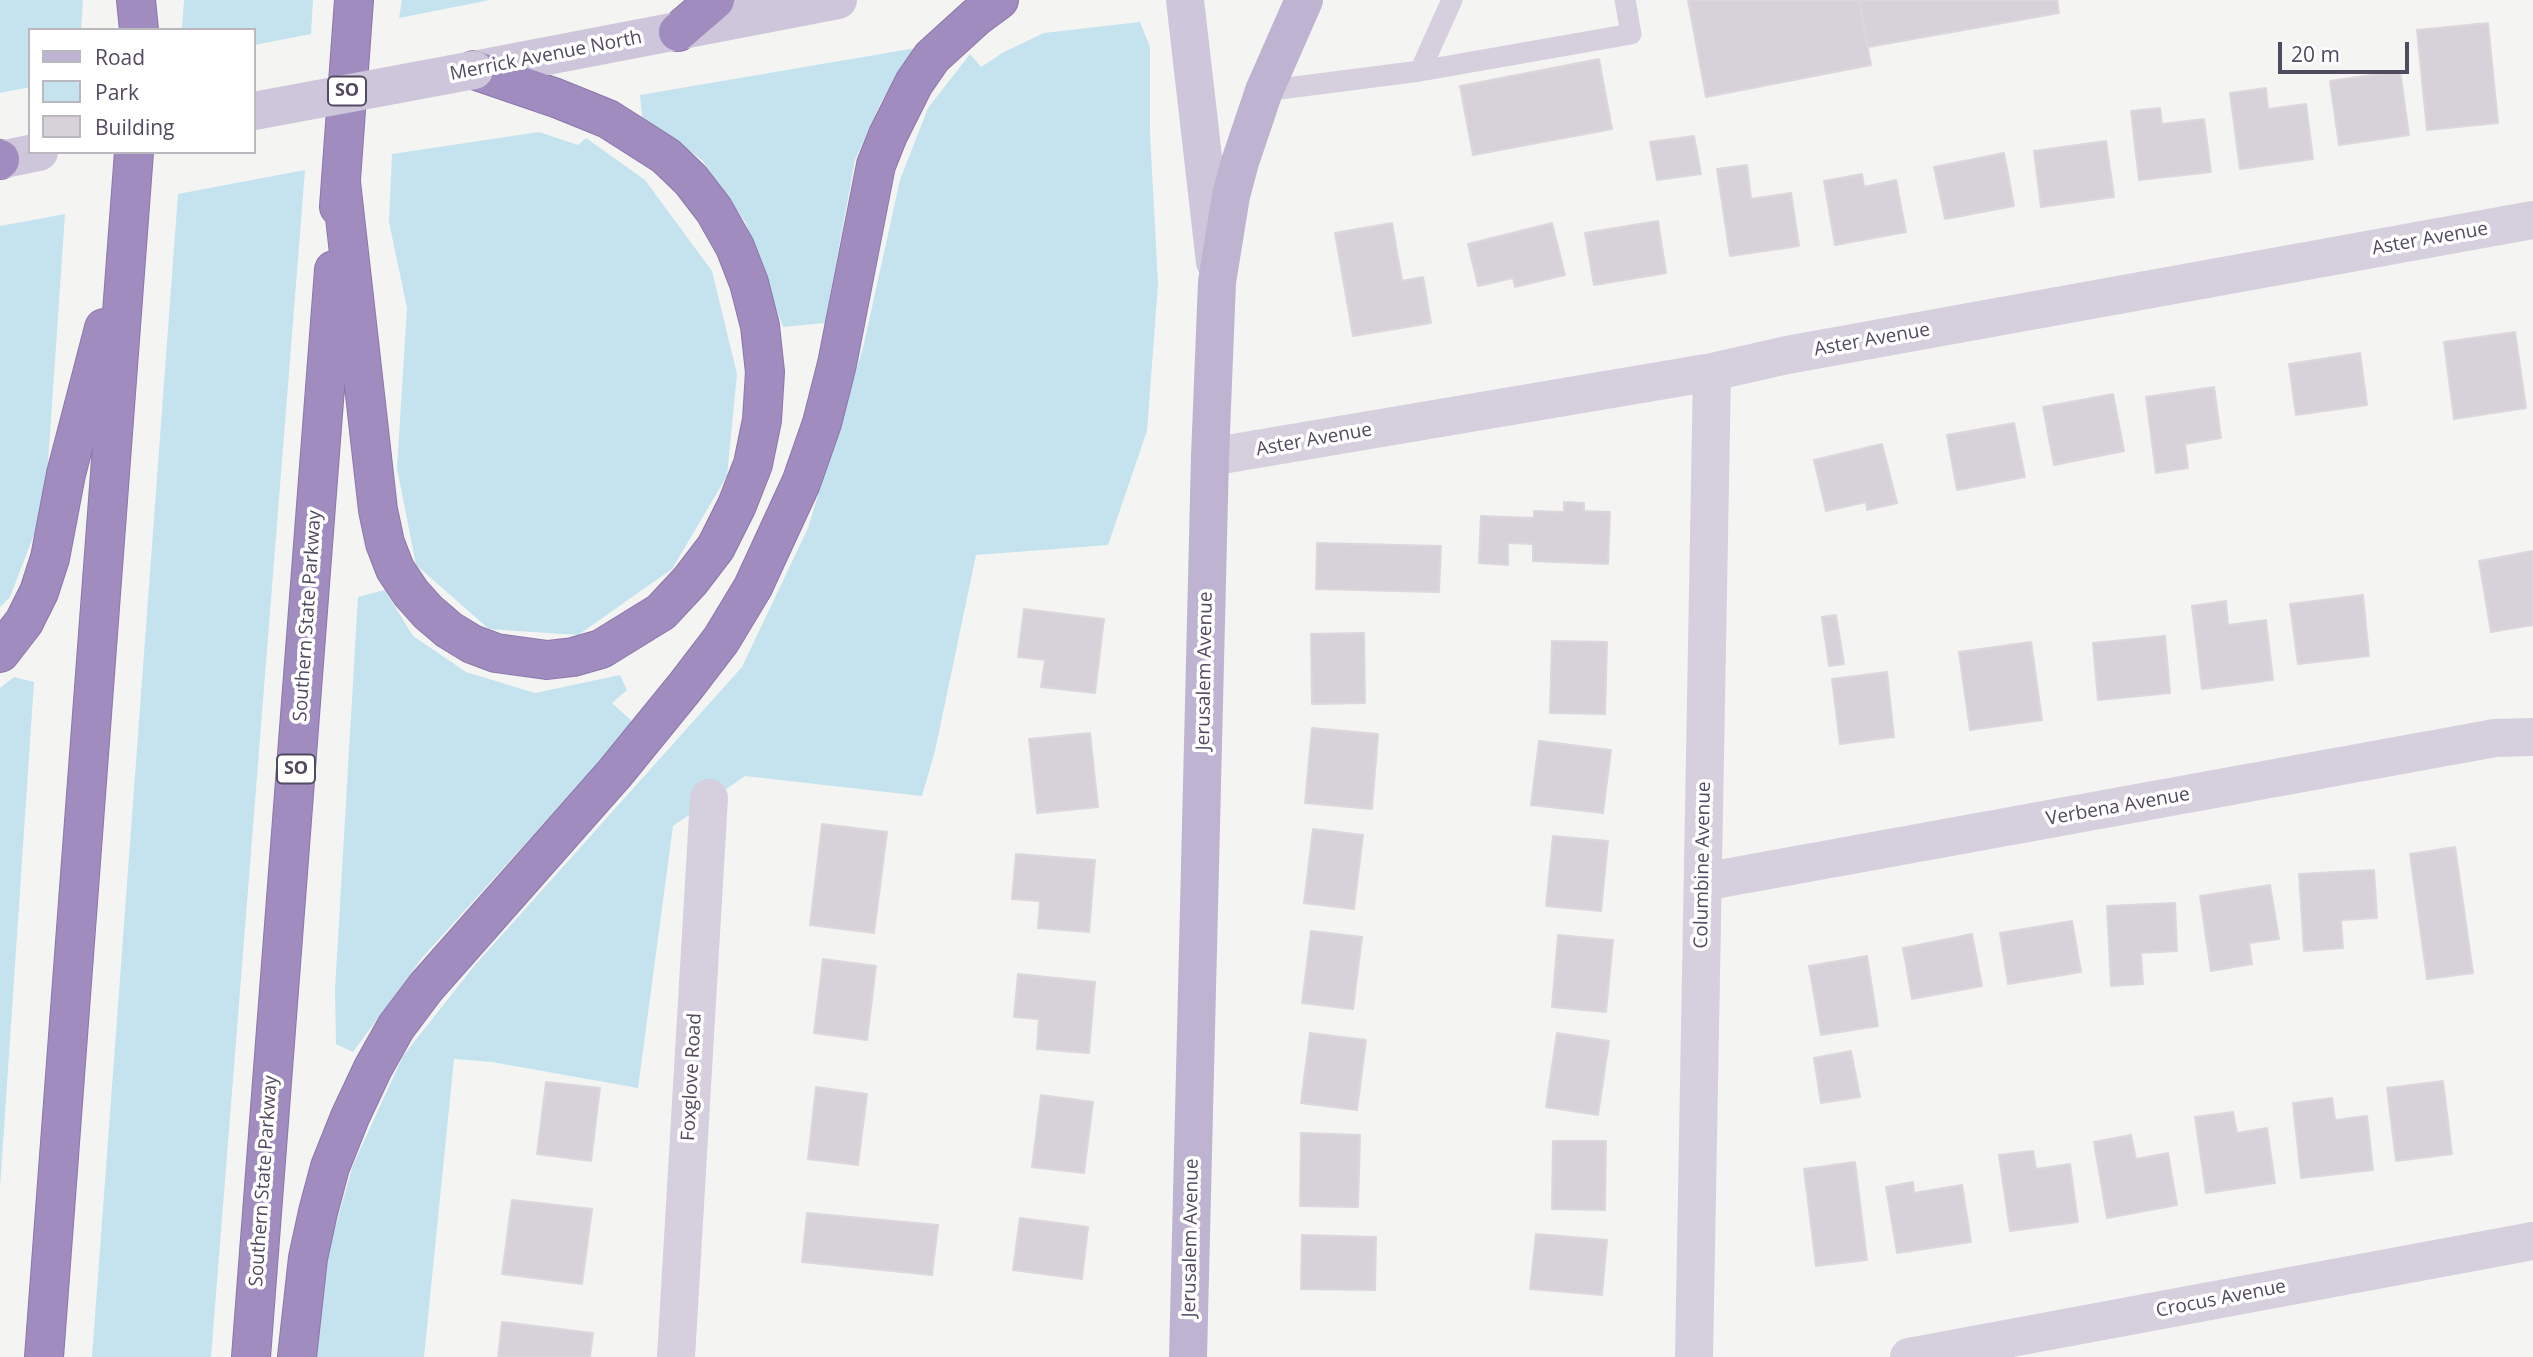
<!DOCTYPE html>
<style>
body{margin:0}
#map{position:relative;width:2533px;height:1357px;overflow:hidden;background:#f4f4f2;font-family:"Open Sans",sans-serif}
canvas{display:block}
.legend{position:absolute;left:28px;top:28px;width:228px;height:126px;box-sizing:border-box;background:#fff;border:2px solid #bab7bf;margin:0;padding:9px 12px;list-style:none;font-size:21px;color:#524a60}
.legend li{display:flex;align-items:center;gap:14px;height:35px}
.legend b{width:35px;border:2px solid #bab7bf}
.scale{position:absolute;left:2278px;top:42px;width:131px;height:32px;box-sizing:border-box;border:4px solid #524a60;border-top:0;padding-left:9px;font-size:21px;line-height:24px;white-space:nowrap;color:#524a60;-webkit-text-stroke:5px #fff;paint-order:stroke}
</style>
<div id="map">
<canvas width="2533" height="1357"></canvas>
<ul class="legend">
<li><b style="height:9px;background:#beb3d0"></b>Road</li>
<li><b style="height:19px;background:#c4e3ef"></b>Park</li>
<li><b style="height:19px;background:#d7d2d9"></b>Building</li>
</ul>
<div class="scale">20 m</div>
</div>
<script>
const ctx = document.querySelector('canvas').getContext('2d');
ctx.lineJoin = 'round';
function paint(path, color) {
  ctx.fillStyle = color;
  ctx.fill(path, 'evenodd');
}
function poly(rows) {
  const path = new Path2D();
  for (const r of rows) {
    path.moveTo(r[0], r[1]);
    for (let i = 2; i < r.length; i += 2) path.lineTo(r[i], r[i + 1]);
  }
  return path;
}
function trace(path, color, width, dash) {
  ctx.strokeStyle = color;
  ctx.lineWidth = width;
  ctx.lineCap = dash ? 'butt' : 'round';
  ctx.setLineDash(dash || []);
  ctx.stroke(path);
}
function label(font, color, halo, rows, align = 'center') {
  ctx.font = font + ' "Open Sans",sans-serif';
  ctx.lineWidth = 7;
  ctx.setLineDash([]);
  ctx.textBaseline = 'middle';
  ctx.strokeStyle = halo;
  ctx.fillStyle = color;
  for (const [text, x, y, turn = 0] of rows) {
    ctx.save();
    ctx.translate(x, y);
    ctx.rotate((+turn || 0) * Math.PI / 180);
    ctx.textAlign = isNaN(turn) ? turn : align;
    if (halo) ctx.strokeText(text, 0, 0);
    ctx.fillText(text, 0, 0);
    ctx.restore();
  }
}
paint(poly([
 [0,0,83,0,81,30,30,30,30,87,0,93],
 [184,0,313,0,311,34,254,45,254,30,182,30],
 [402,0,490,0,399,18],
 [1140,22,1150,47,1150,133,1158,284,1147,431,1108,545,976,555,935,751,922,796,745,776,673,826,638,1088,492,1062,454,1059,424,1357,317,1357,323,1270,353,1165,403,1056,475,965,742,667,808,528,863,348,900,180,928,108,970,54,981,67,1004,52,1044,33],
 [916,48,881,102,855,160,825,323,783,327,746,223,702,160,642,117,640,95],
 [539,132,578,145,586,138,645,180,712,271,737,374,727,476,672,569,578,635,489,629,416,565,397,468,407,308,389,222,392,154],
 [305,170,211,1357,92,1357,178,194],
 [65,214,45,506,10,597,0,607,0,226],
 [385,590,413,636,466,672,535,693,620,675,627,690,612,703,634,723,422,958,353,1052,336,1044,335,990,358,597],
 [14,677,34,682,0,1188,0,688]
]), '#c4e3ef');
const building = poly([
 [1688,0,1859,0,1871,65,1706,97,1688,0],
 [1859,0,2057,0,2059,13,1868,47,1859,0],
 [2488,23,2498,123,2427,130,2417,30,2488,23],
 [1599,59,1612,129,1473,155,1460,86,1599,59],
 [2400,71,2409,135,2339,145,2330,81,2400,71],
 [2266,88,2268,109,2306,104,2313,159,2240,169,2230,93,2266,88],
 [2160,108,2162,124,2204,119,2211,172,2139,180,2131,111,2160,108],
 [1694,136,1701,174,1657,180,1650,142,1694,136],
 [2106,141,2114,197,2041,207,2034,151,2106,141],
 [2004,153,2014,206,1945,219,1934,167,2004,153],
 [1747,165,1751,199,1791,193,1799,246,1730,256,1717,169,1747,165],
 [1862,174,1864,187,1896,180,1906,232,1835,245,1824,181,1862,174],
 [1658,221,1666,273,1594,285,1585,233,1658,221],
 [1392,223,1402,281,1423,277,1431,323,1353,336,1335,233,1392,223],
 [1552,223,1565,275,1515,287,1513,278,1478,286,1468,244,1552,223],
 [2515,332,2526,408,2454,419,2444,342,2515,332],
 [2360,353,2367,405,2296,415,2289,364,2360,353],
 [2214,387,2221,438,2185,444,2188,468,2156,473,2146,397,2214,387],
 [2113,394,2124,451,2054,465,2043,407,2113,394],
 [2014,423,2025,477,1957,490,1947,435,2014,423],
 [1882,444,1897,503,1867,510,1866,502,1826,511,1814,460,1882,444],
 [1564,502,1584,503,1584,511,1610,512,1608,564,1533,561,1533,544,1508,543,1508,565,1479,563,1481,516,1534,518,1534,511,1564,512,1564,502],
 [1317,543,1441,546,1439,592,1316,589,1317,543],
 [2533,551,2533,625,2491,632,2479,561,2533,551],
 [2363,595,2369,656,2298,664,2290,604,2363,595],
 [2226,601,2228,625,2266,620,2273,680,2202,689,2192,606,2226,601],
 [1024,609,1104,619,1095,693,1041,687,1045,660,1018,657,1024,609],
 [1836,615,1844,664,1829,666,1822,617,1836,615],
 [1364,633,1365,703,1312,704,1311,634,1364,633],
 [2165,636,2170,693,2098,700,2093,643,2165,636],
 [1552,641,1607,642,1605,714,1550,713,1552,641],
 [2031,642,2042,720,1970,730,1959,652,2031,642],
 [1887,672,1894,737,1840,744,1832,679,1887,672],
 [1312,728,1378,734,1372,809,1305,803,1312,728],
 [1090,733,1098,807,1037,813,1029,739,1090,733],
 [1539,741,1611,750,1603,813,1531,805,1539,741],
 [822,824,887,832,874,933,810,925,822,824],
 [1313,829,1363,835,1354,909,1304,903,1313,829],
 [1553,836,1608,841,1601,911,1546,906,1553,836],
 [2455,847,2473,973,2427,979,2410,854,2455,847],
 [1016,854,1095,860,1089,932,1038,928,1040,901,1012,899,1016,854],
 [2374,870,2377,918,2341,920,2343,948,2304,951,2299,874,2374,870],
 [2270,885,2279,939,2249,943,2252,964,2211,971,2200,896,2270,885],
 [2175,903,2177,951,2141,953,2143,984,2111,986,2107,906,2175,903],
 [2072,921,2081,972,2008,984,2000,933,2072,921],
 [1311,931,1362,937,1353,1009,1302,1003,1311,931],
 [1972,934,1982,986,1912,999,1903,948,1972,934],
 [1558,935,1613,940,1606,1012,1552,1007,1558,935],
 [1867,956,1878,1026,1821,1035,1809,966,1867,956],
 [823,959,876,966,867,1040,814,1033,823,959],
 [1018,974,1095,982,1089,1053,1037,1049,1039,1019,1014,1017,1018,974],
 [1310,1033,1366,1040,1357,1110,1301,1103,1310,1033],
 [1557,1033,1609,1041,1598,1115,1546,1107,1557,1033],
 [1851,1051,1860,1097,1821,1103,1814,1058,1851,1051],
 [2443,1081,2452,1154,2396,1161,2387,1088,2443,1081],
 [546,1082,600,1088,591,1161,537,1154,546,1082],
 [816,1087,867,1094,858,1165,808,1159,816,1087],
 [1041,1095,1093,1102,1084,1173,1032,1167,1041,1095],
 [2332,1098,2335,1120,2367,1116,2373,1170,2301,1178,2293,1103,2332,1098],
 [2233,1112,2237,1133,2267,1128,2275,1183,2206,1193,2195,1117,2233,1112],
 [1301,1133,1360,1135,1358,1207,1300,1206,1301,1133],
 [2131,1135,2136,1159,2168,1153,2177,1205,2107,1218,2094,1142,2131,1135],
 [1553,1141,1606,1141,1605,1210,1552,1209,1553,1141],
 [2033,1151,2036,1169,2070,1164,2078,1222,2010,1231,1999,1155,2033,1151],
 [1855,1162,1867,1260,1816,1266,1804,1169,1855,1162],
 [1913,1182,1914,1193,1962,1185,1971,1242,1897,1253,1886,1187,1913,1182],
 [512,1200,592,1209,582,1284,502,1274,512,1200],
 [807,1213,938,1225,932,1275,802,1262,807,1213],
 [1020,1218,1088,1227,1082,1279,1013,1270,1020,1218],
 [1536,1234,1607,1240,1602,1295,1530,1289,1536,1234],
 [1302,1235,1376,1237,1375,1290,1301,1289,1302,1235],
 [502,1322,593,1333,590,1357,498,1357,502,1322]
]);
paint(building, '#d7d2d9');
trace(building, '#dbd7dd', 2);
const motorway = poly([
 [136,0,139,30],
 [678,32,715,0],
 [0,159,0,160],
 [341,182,378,510,385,543,395,569,411,593,428,612,449,630,472,644,496,653,547,660,573,657,601,649,661,612,690,581,716,547,737,505,753,464,762,420,765,372,760,326,749,283,735,247,714,210,691,180,666,156,608,119,556,98,474,70],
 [339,207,354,0],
 [0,653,24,622,39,592,50,558,66,474,104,328],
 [44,1357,134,152],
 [251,1357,334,270],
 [297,1357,308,1258,318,1212,330,1167,350,1117,373,1068,396,1027,426,987,615,773,685,687,721,640,753,587,801,483,822,423,837,364,876,165,888,135,914,83,932,57,976,17,999,0]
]);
trace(motorway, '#8c77ab', 40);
trace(poly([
 [1420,71,1452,0],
 [1264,91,1420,71,1631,34,1625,0]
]), '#d5cfde', 21);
trace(poly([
 [1210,457,1712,372,1787,355,2533,220],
 [1703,882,2495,738,2533,737],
 [676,1357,709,798],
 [1694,1357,1712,372],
 [1909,1357,2533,1241]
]), '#d5cfde', 38);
trace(poly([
 [1185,0,1215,262],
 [474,70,838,0],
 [0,160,39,152]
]), '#cec6da', 38);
trace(poly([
 [1188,1357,1210,457,1217,282,1231,196,1240,162,1264,91,1304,0]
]), '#beb3d0', 38);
trace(motorway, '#a08cbf', 38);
trace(poly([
 [254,111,474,70]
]), '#cec6da', 38);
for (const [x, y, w] of [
 [347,91,38],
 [296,769,38]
]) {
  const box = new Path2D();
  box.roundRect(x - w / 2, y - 14.5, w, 29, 5);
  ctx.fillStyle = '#fff';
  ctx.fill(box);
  trace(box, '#524a60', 2);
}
label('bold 18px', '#524a60', null, [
 ["SO",347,91],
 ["SO",296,769]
]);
label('19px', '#524a60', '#fff', [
 ["Merrick Avenue North",546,56,-11],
 ["Aster Avenue",2430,239,-10],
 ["Aster Avenue",1872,340,-10],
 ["Aster Avenue",1314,440,-10],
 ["Southern State Parkway",308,616,-86],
 ["Jerusalem Avenue",1205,671,-89],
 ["Verbena Avenue",2118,807,-10],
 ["Columbine Avenue",1703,865,-89],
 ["Foxglove Road",692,1077,-87],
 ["Southern State Parkway",264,1181,-86],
 ["Jerusalem Avenue",1191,1238,-89],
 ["Crocus Avenue",2221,1299,-11]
]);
</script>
